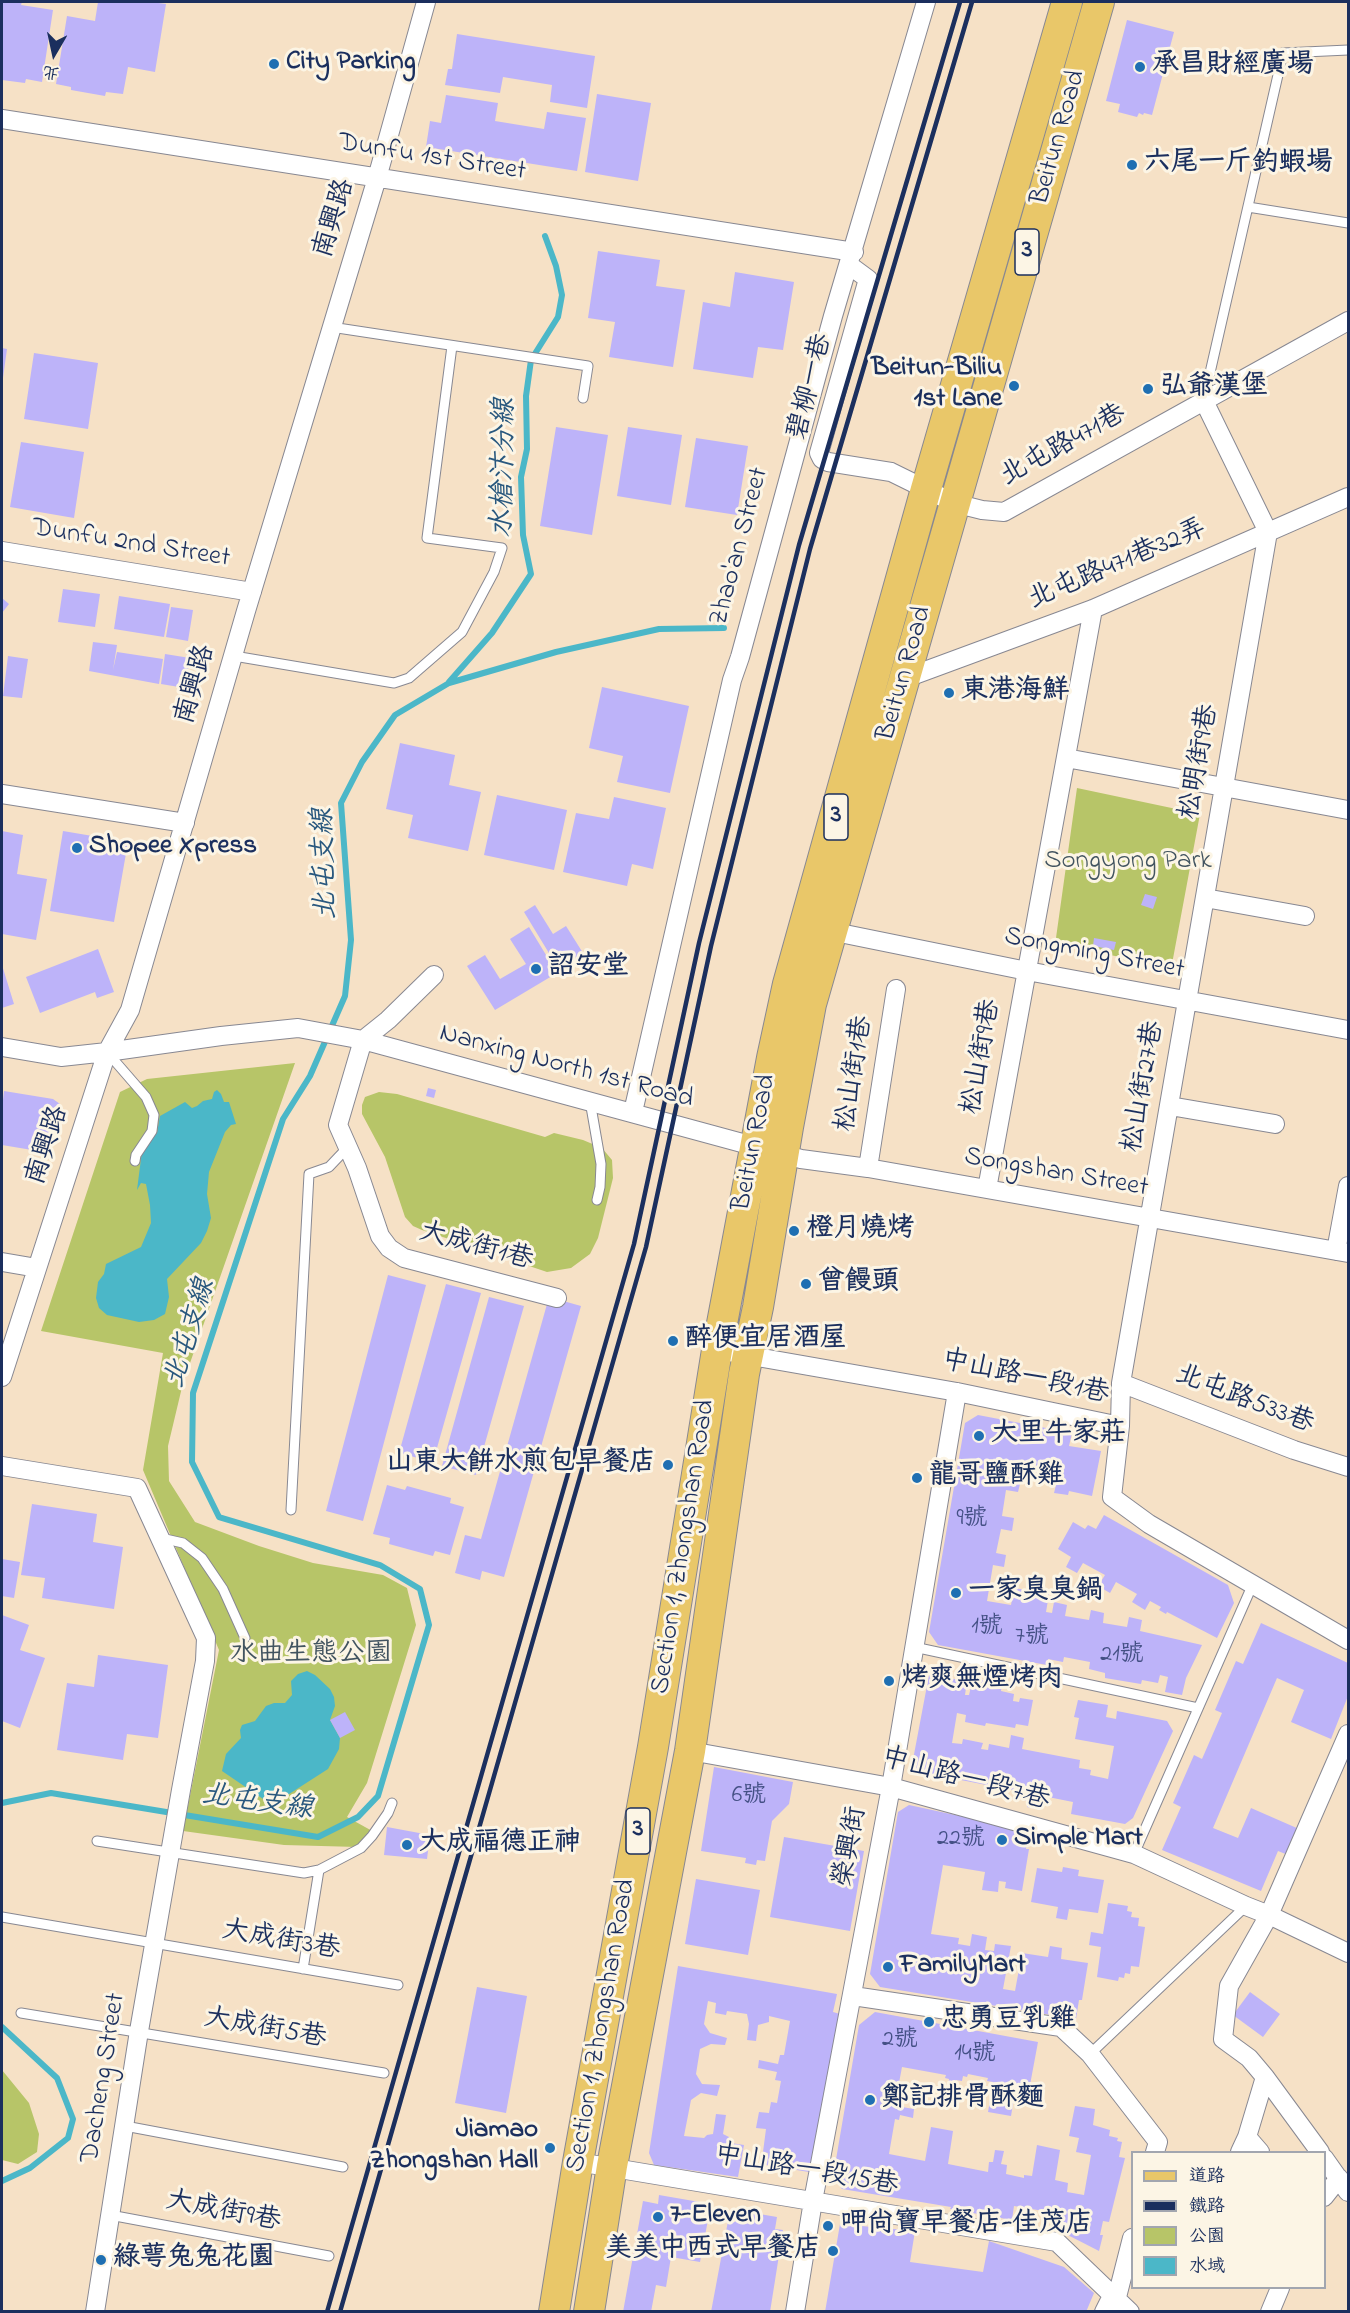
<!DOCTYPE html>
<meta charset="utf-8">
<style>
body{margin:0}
#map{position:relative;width:1350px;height:2313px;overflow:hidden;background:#f6e1c6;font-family:"Indie Flower","LXGW WenKai TC",sans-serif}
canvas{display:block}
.frame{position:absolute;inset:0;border:3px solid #1b2f5e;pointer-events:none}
.legend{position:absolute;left:1131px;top:2151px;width:195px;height:138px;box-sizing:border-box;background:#fcf5e5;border:2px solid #a2a6af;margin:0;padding:8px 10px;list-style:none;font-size:18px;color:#1b2f5e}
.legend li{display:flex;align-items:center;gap:12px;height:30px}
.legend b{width:30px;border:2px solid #a2a6af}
.north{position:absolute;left:24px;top:24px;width:60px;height:60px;-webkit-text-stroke:4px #fcf5e5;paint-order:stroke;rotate:189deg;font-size:16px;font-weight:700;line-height:24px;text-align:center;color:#1b2f5e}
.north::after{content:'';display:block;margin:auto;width:21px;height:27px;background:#1b2f5e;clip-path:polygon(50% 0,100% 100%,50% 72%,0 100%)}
</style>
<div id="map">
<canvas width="1350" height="2313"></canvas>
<div class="frame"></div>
<ul class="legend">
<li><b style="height:8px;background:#e9c769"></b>道路</li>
<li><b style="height:8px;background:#1b2f5e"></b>鐵路</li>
<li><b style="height:16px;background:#b7c568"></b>公園</li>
<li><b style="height:16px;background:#4bb7c8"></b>水域</li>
</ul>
<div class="north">北</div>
</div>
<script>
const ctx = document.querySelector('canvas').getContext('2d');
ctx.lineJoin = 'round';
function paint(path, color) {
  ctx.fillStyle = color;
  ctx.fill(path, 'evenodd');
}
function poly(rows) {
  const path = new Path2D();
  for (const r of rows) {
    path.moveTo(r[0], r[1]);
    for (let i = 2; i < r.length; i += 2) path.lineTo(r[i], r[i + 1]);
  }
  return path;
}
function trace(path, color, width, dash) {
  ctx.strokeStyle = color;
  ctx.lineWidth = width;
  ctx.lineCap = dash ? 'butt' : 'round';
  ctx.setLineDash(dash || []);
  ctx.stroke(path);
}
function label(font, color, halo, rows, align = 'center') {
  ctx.font = font + ' "Indie Flower","LXGW WenKai TC",sans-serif';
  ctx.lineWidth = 6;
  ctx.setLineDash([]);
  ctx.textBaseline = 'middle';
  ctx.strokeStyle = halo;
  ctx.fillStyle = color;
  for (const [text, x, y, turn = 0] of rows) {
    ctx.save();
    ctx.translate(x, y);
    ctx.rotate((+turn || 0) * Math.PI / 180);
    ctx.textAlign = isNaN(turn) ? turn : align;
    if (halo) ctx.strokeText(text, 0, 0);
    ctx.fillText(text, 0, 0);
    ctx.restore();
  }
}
paint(poly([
 [1077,788,1200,814,1172,964,1170,966,1055,945],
 [295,1063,183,1383,168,1446,169,1481,195,1522,259,1546,313,1563,383,1575,407,1588,416,1625,367,1783,347,1817,374,1832,358,1847,284,1845,183,1831,219,1650,143,1470,163,1353,41,1331,120,1092,147,1079],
 [379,1092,397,1094,545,1137,554,1133,583,1140,602,1148,612,1160,613,1178,598,1238,590,1254,571,1268,547,1272,422,1230,413,1226,405,1217,385,1157,362,1114,362,1105,365,1097],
 [2,2070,29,2103,39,2134,37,2152,18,2164,2,2160]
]), '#b7c568');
paint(poly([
 [217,1090,221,1094,224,1102,229,1102,236,1124,231,1125,225,1132,209,1172,207,1194,211,1218,207,1231,201,1243,167,1279,169,1297,165,1314,154,1320,139,1322,107,1315,99,1308,96,1298,98,1282,104,1274,106,1264,141,1247,151,1223,150,1205,146,1184,141,1183,137,1190,142,1151,157,1133,160,1116,185,1102,192,1108,197,1106,203,1101,212,1099,214,1092],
 [307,1671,315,1675,330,1689,334,1697,335,1706,330,1720,340,1738,339,1749,328,1769,272,1805,222,1771,226,1754,241,1738,240,1730,242,1725,255,1721,266,1706,274,1703,285,1703,292,1695,291,1681,298,1674]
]), '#4bb7c8');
trace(poly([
 [449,682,492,633,531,574,523,535,521,477,527,449,526,396,531,360,558,317,562,295,556,266,545,236],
 [2,1803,51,1793,318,1837,358,1817,378,1796,429,1625,420,1589,380,1565,219,1517,192,1462,193,1393,283,1119,310,1076,345,996,351,940,341,803,362,762,395,715,449,683,556,652,659,629,724,628],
 [2,2027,57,2078,73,2119,68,2138,30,2168,2,2181]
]), '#4bb7c8', 6);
paint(poly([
 [2,2,22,2,21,5,53,10,42,82,26,79,25,83,2,80],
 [98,2,151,2,166,4,155,72,128,67,123,94,106,92,105,96,71,90,71,87,56,84,67,16,95,21],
 [1127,20,1174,32,1152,115,1144,113,1143,115,1139,113,1137,117,1118,112,1120,104,1106,101],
 [457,34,595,56,587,108,550,102,552,85,503,77,500,93,445,85,448,69,452,69],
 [597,94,651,103,638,181,585,172],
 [446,95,498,103,495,121,544,129,547,112,586,118,577,171,426,147,430,121,441,123],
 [598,251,660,260,656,286,685,290,673,367,609,357,615,322,588,318],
 [735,272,794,282,783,350,758,347,753,378,693,369,703,302,730,307],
 [2,348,7,349,3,378,2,378],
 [34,353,98,363,88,429,24,419],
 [556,427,608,435,592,535,540,526],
 [628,427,682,435,671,505,617,496],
 [696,438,748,446,737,515,685,507],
 [21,442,84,452,74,518,10,507],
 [63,589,100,594,95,627,58,622],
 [119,596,170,604,164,637,114,629],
 [2,598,9,604,2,613],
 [171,607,193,610,188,641,166,637],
 [93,642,117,645,113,670,117,652,163,659,159,684,89,671],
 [165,654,190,658,185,688,161,684],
 [8,656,28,659,22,698,3,696],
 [602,687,689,706,670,793,617,782,623,756,589,748],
 [400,743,455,755,449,785,481,792,468,851,408,838,413,815,386,809],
 [497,795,567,810,554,870,484,855],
 [614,797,666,808,653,869,632,864,627,886,563,872,576,813,609,819],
 [2,831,23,835,17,874,47,879,36,940,2,934],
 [63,831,128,842,114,922,50,911],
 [1145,894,1157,897,1153,909,1141,905],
 [535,905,553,934,566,926,583,953,558,968,524,912],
 [529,927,557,973,495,1010,467,966,485,955,500,979,526,964,510,939],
 [1094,938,1116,942,1114,950,1093,946],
 [98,949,114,992,97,998,95,992,40,1013,26,977],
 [2,965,14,1004,2,1008],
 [428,1088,436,1090,434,1098,426,1096],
 [4,1091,53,1099,60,1104,44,1152,2,1145,2,1108],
 [388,1275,426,1285,363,1521,326,1511],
 [446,1284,481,1293,433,1462,399,1453],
 [489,1297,524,1306,476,1475,442,1466],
 [549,1297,581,1306,504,1577,482,1571,480,1580,455,1573,465,1535,481,1539],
 [978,1415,1072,1433,1069,1446,1101,1451,1092,1496,1069,1491,1068,1495,1054,1493,1057,1481,1044,1478,1045,1474,1030,1471,1030,1475,1020,1474,1020,1470,1011,1469,1009,1478,1021,1480,1018,1492,1006,1490,1002,1516,1014,1518,1012,1531,1001,1529,996,1553,1006,1555,1004,1567,993,1565,987,1601,1011,1605,1014,1588,1049,1594,1046,1612,1052,1613,1054,1602,1067,1605,1065,1616,1089,1620,1091,1610,1104,1613,1103,1623,1127,1627,1129,1617,1142,1620,1140,1631,1202,1645,1186,1678,1182,1695,1165,1692,1168,1677,1160,1675,1158,1683,1142,1680,1141,1684,1105,1678,1105,1673,1089,1669,1090,1662,1064,1657,1063,1662,1048,1659,1047,1665,938,1645,929,1632,965,1423],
 [387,1485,405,1490,407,1486,451,1498,450,1503,464,1507,450,1555,435,1551,433,1556,389,1544,390,1538,373,1534],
 [32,1504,97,1514,93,1542,123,1547,114,1609,42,1598,45,1578,21,1575],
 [1104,1515,1228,1585,1234,1603,1217,1638,1167,1612,1166,1614,1159,1610,1161,1607,1150,1601,1145,1610,1132,1602,1137,1594,1116,1582,1110,1593,1098,1586,1105,1575,1083,1563,1077,1573,1066,1567,1071,1557,1058,1549,1073,1522,1085,1529,1088,1525,1096,1529],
 [2,1559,20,1562,14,1598,2,1596],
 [2,1615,29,1625,20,1650,45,1658,20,1728,2,1721],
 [1261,1623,1348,1663,1348,1696,1331,1739,1291,1722,1304,1690,1277,1678,1213,1828,1238,1838,1251,1808,1299,1829,1288,1855,1278,1851,1261,1891,1162,1850,1181,1807,1173,1803,1194,1755,1202,1759,1222,1713,1215,1710,1236,1661,1243,1664],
 [98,1655,168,1665,158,1738,127,1734,123,1760,57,1750,67,1683,94,1687],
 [929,1675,967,1681,965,1695,969,1695,973,1678,1002,1684,1001,1691,1014,1694,1013,1701,1019,1702,1020,1698,1033,1700,1028,1726,1016,1724,1015,1728,986,1723,985,1726,965,1722,966,1715,957,1713,952,1743,962,1744,963,1739,983,1743,981,1749,988,1750,989,1744,1009,1748,1011,1735,1024,1738,1022,1749,1080,1760,1079,1768,1091,1770,1090,1775,1108,1779,1114,1746,1075,1739,1079,1718,1074,1717,1078,1700,1108,1705,1106,1717,1116,1719,1117,1711,1167,1721,1173,1731,1133,1818,1125,1824,1071,1814,1073,1802,1043,1796,1040,1810,1027,1807,1028,1801,1016,1798,1017,1791,915,1771,912,1765],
 [345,1712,355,1730,340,1738,330,1720],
 [714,1767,793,1782,789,1804,772,1821,765,1861,757,1860,756,1865,745,1863,746,1858,701,1851],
 [909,1805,1029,1831,1026,1849,1029,1849,1022,1891,1005,1888,1006,1882,999,1881,998,1892,982,1890,985,1872,943,1865,931,1934,959,1938,958,1944,970,1946,972,1934,987,1937,985,1950,994,1951,995,1944,1011,1946,1003,1989,1015,1991,1022,1953,1048,1957,1050,1946,1062,1948,1061,1959,1088,1963,1082,2000,1079,2000,1076,2019,880,1987,870,1974,898,1812],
 [387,1827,430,1835,427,1859,384,1855],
 [784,1837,864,1851,850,1931,770,1917],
 [1063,1867,1079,1870,1078,1876,1104,1880,1098,1913,1069,1909,1067,1920,1056,1918,1058,1907,1031,1902,1037,1868,1062,1872],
 [696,1879,760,1890,748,1955,685,1944],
 [1108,1903,1128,1906,1127,1911,1132,1912,1131,1917,1139,1918,1138,1926,1145,1927,1139,1967,1131,1966,1130,1974,1125,1973,1124,1978,1119,1977,1118,1981,1097,1977,1101,1947,1089,1945,1091,1932,1103,1934],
 [678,1966,837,1994,833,2012,840,2014,809,2172,766,2165,768,2153,763,2152,766,2129,756,2128,759,2112,769,2113,771,2102,777,2103,781,2081,775,2080,777,2072,758,2068,759,2060,778,2064,780,2055,784,2055,790,2021,769,2016,769,2022,758,2025,756,2041,747,2040,749,2024,747,2014,727,2011,726,2015,715,2013,716,2003,708,2001,704,2024,710,2033,727,2038,725,2045,711,2044,700,2049,696,2074,702,2084,720,2085,717,2096,701,2093,691,2100,684,2136,704,2138,707,2135,713,2134,716,2114,726,2115,723,2134,729,2137,731,2143,744,2145,738,2177,654,2165,649,2153],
 [477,1987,527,1996,506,2113,455,2103],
 [1250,1992,1280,2014,1263,2037,1233,2015],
 [875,2012,1038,2042,1030,2085,1016,2086,1011,2116,988,2112,993,2082,987,2081,988,2078,968,2074,967,2077,963,2076,962,2081,956,2080,954,2094,947,2093,949,2079,945,2078,946,2075,902,2067,895,2104,903,2105,902,2107,914,2109,913,2118,900,2115,899,2120,895,2119,889,2154,925,2161,931,2127,953,2131,948,2164,988,2172,989,2162,993,2162,995,2150,1004,2151,1001,2164,1007,2165,1006,2174,1024,2178,1024,2175,1032,2176,1037,2145,1060,2150,1055,2180,1068,2183,1067,2192,1084,2195,1091,2155,1076,2152,1079,2138,1069,2136,1075,2106,1095,2109,1093,2125,1110,2130,1109,2136,1118,2138,1117,2141,1122,2142,1119,2157,1125,2158,1109,2222,1103,2221,1100,2235,1103,2235,1099,2251,1056,2229,1061,2214,1014,2206,1012,2220,950,2209,951,2207,842,2189,833,2177,859,2025],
 [659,2195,711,2204,700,2262,671,2257,666,2287,656,2285,651,2312,623,2312,643,2201,658,2204],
 [736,2210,777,2217,775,2229,783,2230,770,2312,711,2312,728,2221,735,2222],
 [840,2224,915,2231,910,2262,983,2272,989,2241,1064,2267,1094,2293,1086,2312,825,2312]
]), '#bdb3f9');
const lane = poly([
 [1248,207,1348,223],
 [331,327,588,366,583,398],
 [1204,399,1283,53,1348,50],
 [234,656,394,683,409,678,462,632,494,572,502,548,427,538,452,346],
 [107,1052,146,1097,154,1115,152,1131,136,1155,135,1161],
 [590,1101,601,1164,600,1187,597,1200],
 [291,1510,309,1174,329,1167,348,1147],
 [161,1538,183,1543,202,1558,223,1589,245,1638],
 [914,1647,1198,1708],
 [97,1841,304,1873,319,1870,361,1848,372,1836,388,1813,392,1803],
 [1134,1854,1252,1586],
 [2,1917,398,1985],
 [303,1969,319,1870],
 [21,2013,384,2073],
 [1090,2054,1246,1906],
 [125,2126,343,2167],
 [110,2215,329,2256]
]);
const street = poly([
 [2,119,854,252],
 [849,265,868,279,819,453,822,459,828,462,891,472,954,503,982,510,1004,512,1348,321],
 [1204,401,1268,532,1121,1383,1120,1426,1112,1497,1149,1524,1348,1640],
 [2,551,252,592],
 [906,678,1093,609,1348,497],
 [1066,758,1348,810],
 [2,794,185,823],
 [1205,898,1305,916],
 [830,931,1027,971,1348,1030],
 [363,1040,338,1125,357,1168,380,1236,389,1248,404,1258,557,1298],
 [363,1040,388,1020,434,975],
 [2,1047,61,1057,107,1052,221,1036,298,1028,363,1040,801,1159,868,1168,1348,1253],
 [1170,1106,1275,1124],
 [633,1112,732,680,740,657,833,316,926,2],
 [868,1168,896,989],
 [987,1189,1093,609],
 [1336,1251,1348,1186],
 [2,1262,37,1268],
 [717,1350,957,1392,1120,1426],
 [2,1377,107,1052,130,1010,246,611,377,178,426,2],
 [1121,1383,1294,1450,1348,1467],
 [2,1466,137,1488,206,1638,205,1661,181,1790,139,2031,95,2312],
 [690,1751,891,1787,1134,1854,1246,1906,1269,1915,1348,1953],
 [853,1996,1061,2027,1090,2054,1158,2142,1155,2152],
 [1247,2137,1260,2152],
 [1240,2152,1247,2137,1265,2077],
 [1320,2152,1265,2077,1249,2058,1223,2039,1229,1986,1269,1915,1348,1734],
 [1324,2158,1348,2192],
 [578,2162,1057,2242,1130,2312],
 [1324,2197,1339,2178],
 [1117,2297,1132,2238],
 [795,2312,813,2201,891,1787,957,1392],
 [1104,2312,1113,2294],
 [1270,2312,1280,2288]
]);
const primary = poly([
 [554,2312,578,2162,653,1747,717,1350,772,1058,788,984,926,489,1067,2],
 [589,2312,612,2166,690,1751,744,1374,758,1307,788,1127,811,1004,1099,2]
]);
trace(lane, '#888892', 11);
trace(street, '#888892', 20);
trace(primary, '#888892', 32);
trace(lane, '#fff', 9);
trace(street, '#fff', 18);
trace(primary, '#e9c769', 30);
trace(poly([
 [327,2312,634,1244,699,943,799,545,960,2],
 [340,2312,646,1247,711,946,810,549,972,2]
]), '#1b2f5e', 4.5);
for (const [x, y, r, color] of [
 [274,64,6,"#1f6fb2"],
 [1140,67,6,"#1f6fb2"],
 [1132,165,6,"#1f6fb2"],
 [1014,386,6,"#1f6fb2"],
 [1148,389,6,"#1f6fb2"],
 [949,693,6,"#1f6fb2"],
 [77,848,6,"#1f6fb2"],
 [536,969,6,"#1f6fb2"],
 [794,1231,6,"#1f6fb2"],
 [806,1284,6,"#1f6fb2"],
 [673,1341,6,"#1f6fb2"],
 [979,1436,6,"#1f6fb2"],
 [668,1465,6,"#1f6fb2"],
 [917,1478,6,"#1f6fb2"],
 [956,1593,6,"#1f6fb2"],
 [889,1681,6,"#1f6fb2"],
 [1002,1840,6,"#1f6fb2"],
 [407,1845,6,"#1f6fb2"],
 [888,1967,6,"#1f6fb2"],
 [929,2022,6,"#1f6fb2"],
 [870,2100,6,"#1f6fb2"],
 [550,2148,6,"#1f6fb2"],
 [658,2217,6,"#1f6fb2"],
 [828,2226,6,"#1f6fb2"],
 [833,2251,6,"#1f6fb2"],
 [101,2260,6,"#1f6fb2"]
]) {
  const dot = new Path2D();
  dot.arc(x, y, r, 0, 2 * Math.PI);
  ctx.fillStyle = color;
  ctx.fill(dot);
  trace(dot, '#fcf5e5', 2);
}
label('24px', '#445085', null, [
 ["9號",972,1520],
 ["1號",987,1628],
 ["7號",1032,1638],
 ["21號",1122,1656],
 ["6號",749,1797],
 ["22號",961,1840],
 ["2號",900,2041],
 ["14號",975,2055]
]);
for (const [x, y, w] of [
 [1027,252,24],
 [836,817,24],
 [638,1831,24]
]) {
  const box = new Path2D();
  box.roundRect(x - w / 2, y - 23, w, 46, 4.5);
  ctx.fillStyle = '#fcf5e5';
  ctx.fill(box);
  trace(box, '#1b2f5e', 1.5);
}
label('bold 26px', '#1b2f5e', null, [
 ["3",1027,252],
 ["3",836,817],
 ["3",638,1831]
]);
label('bold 27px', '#1b2f5e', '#fcf5e5', [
 ["City Parking",286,64],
 ["承昌財經廣場",1152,67],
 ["六尾一斤釣蝦場",1144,165],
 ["Beitun-Biliu",1002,370,"right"],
 ["1st Lane",1002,401,"right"],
 ["弘爺漢堡",1160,389],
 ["東港海鮮",961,693],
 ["Shopee Xpress",89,848],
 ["詔安堂",548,969],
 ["橙月燒烤",806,1231],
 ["曾饅頭",818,1284],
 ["醉便宜居酒屋",685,1341],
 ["大里牛家莊",991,1436],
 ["山東大餅水煎包早餐店",656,1465,"right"],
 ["龍哥鹽酥雞",929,1478],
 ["一家臭臭鍋",968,1593],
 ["烤爽無煙烤肉",901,1681],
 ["Simple Mart",1014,1840],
 ["大成福德正神",419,1845],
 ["FamilyMart",900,1967],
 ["忠勇豆乳雞",941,2022],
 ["鄭記排骨酥麵",882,2100],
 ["Jiamao",538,2132,"right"],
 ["Zhongshan Hall",538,2163,"right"],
 ["7-Eleven",670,2217],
 ["呷尚寶早餐店-佳茂店",840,2226],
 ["美美中西式早餐店",821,2251,"right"],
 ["綠萼兔兔花園",113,2260]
], 'left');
label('27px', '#1b2f5e', '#fcf5e5', [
 ["Beitun Road",1060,138,-74],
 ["Dunfu 1st Street",432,159,9],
 ["南興路",336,219,-73],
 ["碧柳一巷",812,387,-76],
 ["北屯路471巷",1064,447,-29],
 ["Dunfu 2nd Street",131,545,9],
 ["Zhao'an Street",741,547,-75],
 ["北屯路471巷32弄",1118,566,-23],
 ["Beitun Road",906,674,-74],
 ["南興路",197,685,-74],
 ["松明街9巷",1201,762,-80],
 ["Songming Street",1094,955,11],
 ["松山街9巷",983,1057,-80],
 ["Nanxing North 1st Road",566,1068,15],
 ["松山街1巷",856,1074,-81],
 ["松山街27巷",1145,1087,-80],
 ["Beitun Road",756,1143,-79],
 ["南興路",49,1146,-72],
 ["Songshan Street",1056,1174,10],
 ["大成街1巷",476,1248,15],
 ["中山路一段1巷",1025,1379,12],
 ["北屯路533巷",1244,1401,21],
 ["Section 1, Zhongshan Road",685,1547,-81],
 ["中山路一段7巷",965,1781,15],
 ["榮興街",852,1847,-80],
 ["大成街3巷",281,1942,10],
 ["Section 1, Zhongshan Road",603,2026,-80],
 ["大成街5巷",265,2030,10],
 ["Dacheng Street",105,2078,-81],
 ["中山路一段15巷",806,2172,10],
 ["大成街9巷",223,2213,11]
]);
label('27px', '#425460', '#fcf5e5', [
 ["Songyong Park",1128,863],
 ["水曲生態公園",311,1656]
]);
label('italic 28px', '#29587e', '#fcf5e5', [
 ["水槍汴分線",506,468,-89],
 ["北屯支線",327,864,-92],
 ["北屯支線",192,1334,-73],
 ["北屯支線",257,1804,8]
]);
</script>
